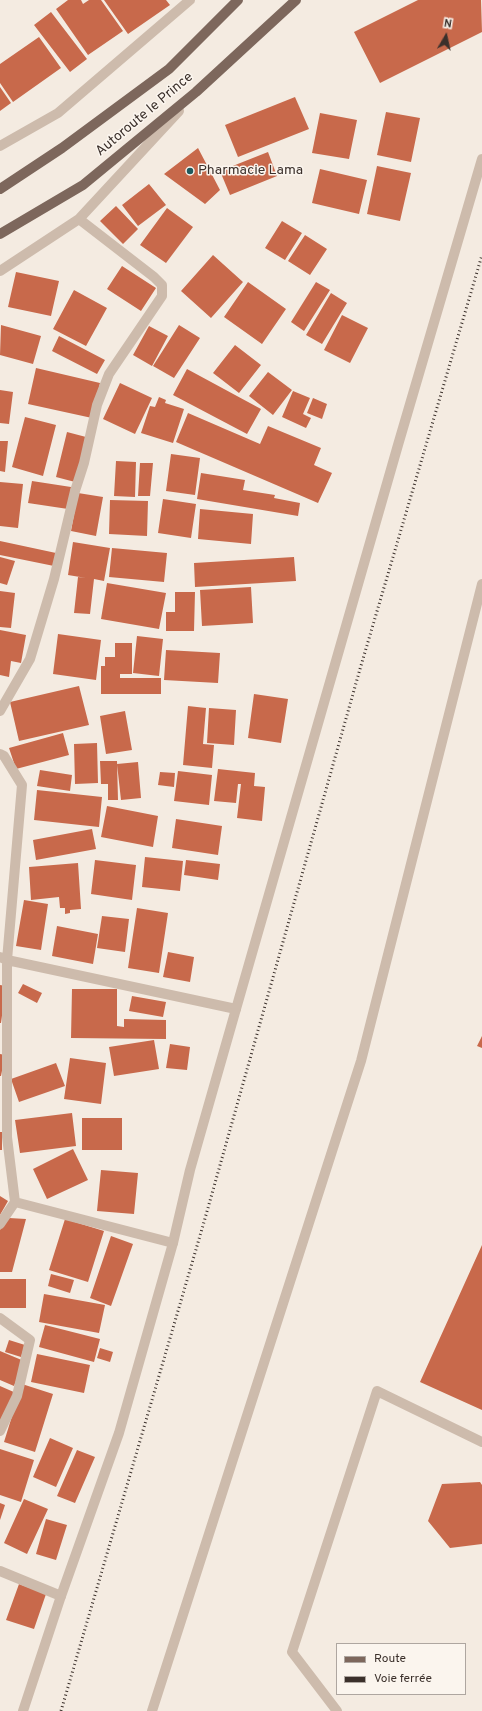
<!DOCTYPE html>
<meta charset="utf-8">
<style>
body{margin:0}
#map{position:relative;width:482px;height:1711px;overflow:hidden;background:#f4ebe1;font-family:Overpass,sans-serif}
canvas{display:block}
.legend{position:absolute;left:336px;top:1643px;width:130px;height:52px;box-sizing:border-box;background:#fbf5ee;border:1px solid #aea6a0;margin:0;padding:5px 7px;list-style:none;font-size:12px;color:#3b302b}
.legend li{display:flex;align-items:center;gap:8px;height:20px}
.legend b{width:20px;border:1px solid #aea6a0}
.north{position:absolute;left:426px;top:16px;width:40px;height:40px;-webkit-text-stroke:3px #fbf5ee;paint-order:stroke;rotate:9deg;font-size:11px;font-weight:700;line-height:16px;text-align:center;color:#3b302b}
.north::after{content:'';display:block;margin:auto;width:14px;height:18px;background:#3b302b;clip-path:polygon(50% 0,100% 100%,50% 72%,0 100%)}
</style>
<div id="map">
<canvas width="482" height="1711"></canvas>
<ul class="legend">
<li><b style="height:5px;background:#7d675c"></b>Route</li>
<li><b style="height:5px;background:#3b302b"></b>Voie ferrée</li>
</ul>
<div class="north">N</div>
</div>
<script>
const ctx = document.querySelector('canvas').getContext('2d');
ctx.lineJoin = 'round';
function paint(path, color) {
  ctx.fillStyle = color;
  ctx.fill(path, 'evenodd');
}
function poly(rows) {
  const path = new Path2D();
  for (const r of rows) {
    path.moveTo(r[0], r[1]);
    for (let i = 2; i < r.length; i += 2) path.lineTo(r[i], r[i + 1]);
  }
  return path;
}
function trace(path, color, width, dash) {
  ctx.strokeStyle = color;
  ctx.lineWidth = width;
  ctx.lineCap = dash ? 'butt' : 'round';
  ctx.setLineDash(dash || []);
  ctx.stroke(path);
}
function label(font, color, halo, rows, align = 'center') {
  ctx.font = font + ' Overpass,sans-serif';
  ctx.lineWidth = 3;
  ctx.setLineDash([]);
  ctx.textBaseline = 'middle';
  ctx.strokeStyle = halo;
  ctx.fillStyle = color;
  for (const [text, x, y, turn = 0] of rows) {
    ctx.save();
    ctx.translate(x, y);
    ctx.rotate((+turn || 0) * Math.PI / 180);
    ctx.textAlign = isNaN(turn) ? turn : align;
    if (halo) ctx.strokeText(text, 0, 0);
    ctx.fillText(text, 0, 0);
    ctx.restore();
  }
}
paint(poly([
 [68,0,81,0,83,4,89,0,101,0,123,31,88,55,56,9],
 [104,0,166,0,170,5,128,34],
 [418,0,481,0,482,32,380,83,354,32],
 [51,12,87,59,70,72,34,25],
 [39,37,61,68,13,102,0,83,0,64],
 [0,87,11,103,0,111],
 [295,97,309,129,238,157,225,125],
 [386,112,420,118,411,162,377,155],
 [320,113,357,120,349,159,312,153],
 [198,148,220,190,205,204,164,174],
 [268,152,277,176,230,195,220,171],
 [377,166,411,173,400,221,367,214],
 [320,169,367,180,359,214,312,203],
 [149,184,166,205,138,226,122,205],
 [116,206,138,229,123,244,100,221],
 [167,208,193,227,166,263,140,245],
 [282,221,302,233,285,260,265,248],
 [305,235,327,249,310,275,288,261],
 [213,255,243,282,211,318,181,291],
 [122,266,156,288,141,311,107,289],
 [16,272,59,281,51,316,8,307],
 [248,282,286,309,262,344,224,317],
 [316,282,330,290,304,331,291,322],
 [74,290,107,308,86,346,53,329],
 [331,293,347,303,322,344,306,335],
 [342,315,368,328,350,363,324,350],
 [1,325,41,336,33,364,0,355],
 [179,325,200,338,174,378,153,366],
 [149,326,168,336,152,366,133,355],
 [59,336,105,360,97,374,52,351],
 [235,345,261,365,239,393,213,373],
 [36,368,100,383,92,418,28,404],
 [187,369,261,409,247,434,173,395],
 [268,372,292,390,273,415,249,396],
 [120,383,152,398,135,434,103,419],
 [0,390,13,392,9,424,0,423],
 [293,391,310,398,303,414,311,418,306,428,282,417],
 [159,397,166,400,165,403,184,409,173,443,141,433,150,406,155,407],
 [313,398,327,404,322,419,307,413],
 [188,413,260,444,268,426,321,448,314,465,332,473,318,503,176,442],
 [25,417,56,425,43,476,12,467],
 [67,432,86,437,75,482,56,477],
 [0,441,8,441,5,472,0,471],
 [171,454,200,458,195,495,166,491],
 [116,461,136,462,135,497,114,496],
 [140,463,153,463,150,496,138,496],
 [201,473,245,480,243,490,275,495,274,498,300,503,298,516,197,499],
 [32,481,71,487,68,509,28,503],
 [0,482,23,484,18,528,0,526],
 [78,493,103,497,96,536,71,531],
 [163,499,196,504,191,538,158,533],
 [110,500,148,501,147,536,109,534],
 [200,509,253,514,251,544,198,539],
 [0,541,56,553,54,566,0,555],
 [73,542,110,548,104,581,94,579,90,614,74,613,78,577,86,578,68,575],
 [112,548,167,553,164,582,109,577],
 [0,557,15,561,7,585,0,583],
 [294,557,296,581,195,587,194,563],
 [107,583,166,593,159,629,101,619],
 [251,587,253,623,202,626,200,590],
 [0,591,15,593,11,628,0,627],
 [175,592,195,592,194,631,166,631,166,612,175,612],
 [0,630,26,635,21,663,11,661,9,677,0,675],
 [58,634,101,640,96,680,53,674],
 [137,636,163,639,159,676,133,673],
 [115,643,132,643,132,674,120,674,120,678,161,678,161,694,101,694,101,666,105,666,105,657,115,657],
 [166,650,220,653,218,683,164,680],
 [79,686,89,725,19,741,10,702],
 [254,694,288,699,281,743,248,738],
 [188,706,206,708,203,744,214,745,212,768,183,765],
 [209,708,236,710,234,745,207,743],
 [125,711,132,750,106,754,100,716],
 [63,733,69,755,16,769,9,748],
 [97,743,98,783,75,784,74,744],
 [100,761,117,761,118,800,108,800,108,784,101,784],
 [138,762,141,798,121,800,117,764],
 [218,769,255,773,254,786,265,787,262,821,237,818,241,784,238,784,236,803,214,801],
 [40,770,72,775,70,791,37,786],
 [178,771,212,775,209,805,174,801],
 [160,772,175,773,174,787,158,785],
 [37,790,102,797,99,827,34,820],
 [107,806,158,816,153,847,101,837],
 [176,819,222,826,218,855,172,848],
 [92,829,96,849,36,860,33,840],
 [145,857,183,861,180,891,142,887],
 [95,860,136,865,132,900,91,894],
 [186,860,220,864,218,880,184,875],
 [78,863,81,909,70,910,70,913,65,914,65,908,60,908,59,897,31,900,29,867],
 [24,900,48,904,41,950,16,946],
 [137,908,168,913,159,973,128,968],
 [102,916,129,919,125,952,97,948],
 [57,926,98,934,93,964,52,956],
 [168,952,194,957,190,982,163,977],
 [23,984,42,993,37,1003,18,993],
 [0,985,6,986,1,1023,0,1023],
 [72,989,117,989,117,1026,124,1027,124,1019,166,1020,166,1039,71,1038],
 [132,996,166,1002,163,1017,129,1011],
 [482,1036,482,1048,477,1046],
 [154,1040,159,1069,114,1076,109,1047],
 [170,1044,190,1047,187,1070,166,1068],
 [0,1054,5,1055,1,1076,0,1076],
 [70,1058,106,1063,101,1104,64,1099],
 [56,1063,65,1086,19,1102,11,1079],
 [72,1113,76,1146,20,1153,15,1120],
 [82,1118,122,1118,122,1150,82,1150],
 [0,1132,2,1132,2,1150,0,1150],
 [73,1149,88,1180,47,1199,33,1169],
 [101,1170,138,1173,134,1214,97,1211],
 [0,1196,8,1201,0,1215],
 [9,1218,26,1219,12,1272,0,1272,0,1230],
 [65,1219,104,1231,88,1282,49,1270],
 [111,1236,133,1244,111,1306,90,1298],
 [482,1245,482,1410,420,1382],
 [51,1274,74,1280,70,1293,48,1286],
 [0,1279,26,1279,26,1308,0,1308],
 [44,1294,105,1305,99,1333,39,1322],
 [45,1325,100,1339,94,1362,39,1347],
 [9,1340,25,1345,21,1357,5,1352],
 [100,1348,113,1352,110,1362,97,1358],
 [0,1351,24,1361,14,1386,0,1380],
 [37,1354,90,1365,84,1393,31,1382],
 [22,1384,53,1394,35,1452,4,1442],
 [0,1386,16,1393,0,1428],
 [50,1438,73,1448,56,1487,33,1477],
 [0,1449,34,1460,21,1502,0,1495],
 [77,1450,95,1457,75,1503,57,1496],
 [480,1482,482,1485,482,1544,450,1548,428,1521,442,1484],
 [24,1499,48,1509,27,1554,4,1543],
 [0,1503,5,1505,0,1520],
 [46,1519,67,1525,56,1560,36,1554],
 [19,1584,46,1594,34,1629,6,1620]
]), '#c8694b');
trace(poly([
 [337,1711,292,1652,377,1391,482,1442]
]), '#cdbbac', 10);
trace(poly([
 [0,146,58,113,190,0],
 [0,271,79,219,179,111],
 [0,711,30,659,54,579,75,491,84,463,97,405,109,374,162,296,162,285,154,277,79,219],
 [0,754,4,756,22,785,7,960,7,1137,15,1202,173,1243],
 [0,957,7,960,236,1009],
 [0,1224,15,1202],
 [0,1318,30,1340,17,1396,0,1431],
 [0,1571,61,1596],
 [152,1711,361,1061,482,584]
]), '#cdbbac', 10);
trace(poly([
 [23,1711,61,1596,119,1433,173,1243,190,1170,236,1009,398,445,482,159]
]), '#cdbbac', 10);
trace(poly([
 [0,189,62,148,169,69,238,0],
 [0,234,83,185,196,92,296,0]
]), '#7d675c', 10);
trace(poly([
 [61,1711,204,1222,360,669,482,255]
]), '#3b302b', 3, [1, 3]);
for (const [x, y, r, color] of [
 [190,171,4,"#1f5a5e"]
]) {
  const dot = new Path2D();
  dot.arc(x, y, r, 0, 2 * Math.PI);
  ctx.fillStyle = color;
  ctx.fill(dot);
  trace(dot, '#fbf5ee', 1.5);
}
label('14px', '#3b302b', '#fbf5ee', [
 ["Autoroute le Prince",145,115,-40]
]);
label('14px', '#3b302b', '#fbf5ee', [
 ["Pharmacie Lama",198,171]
], 'left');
</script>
